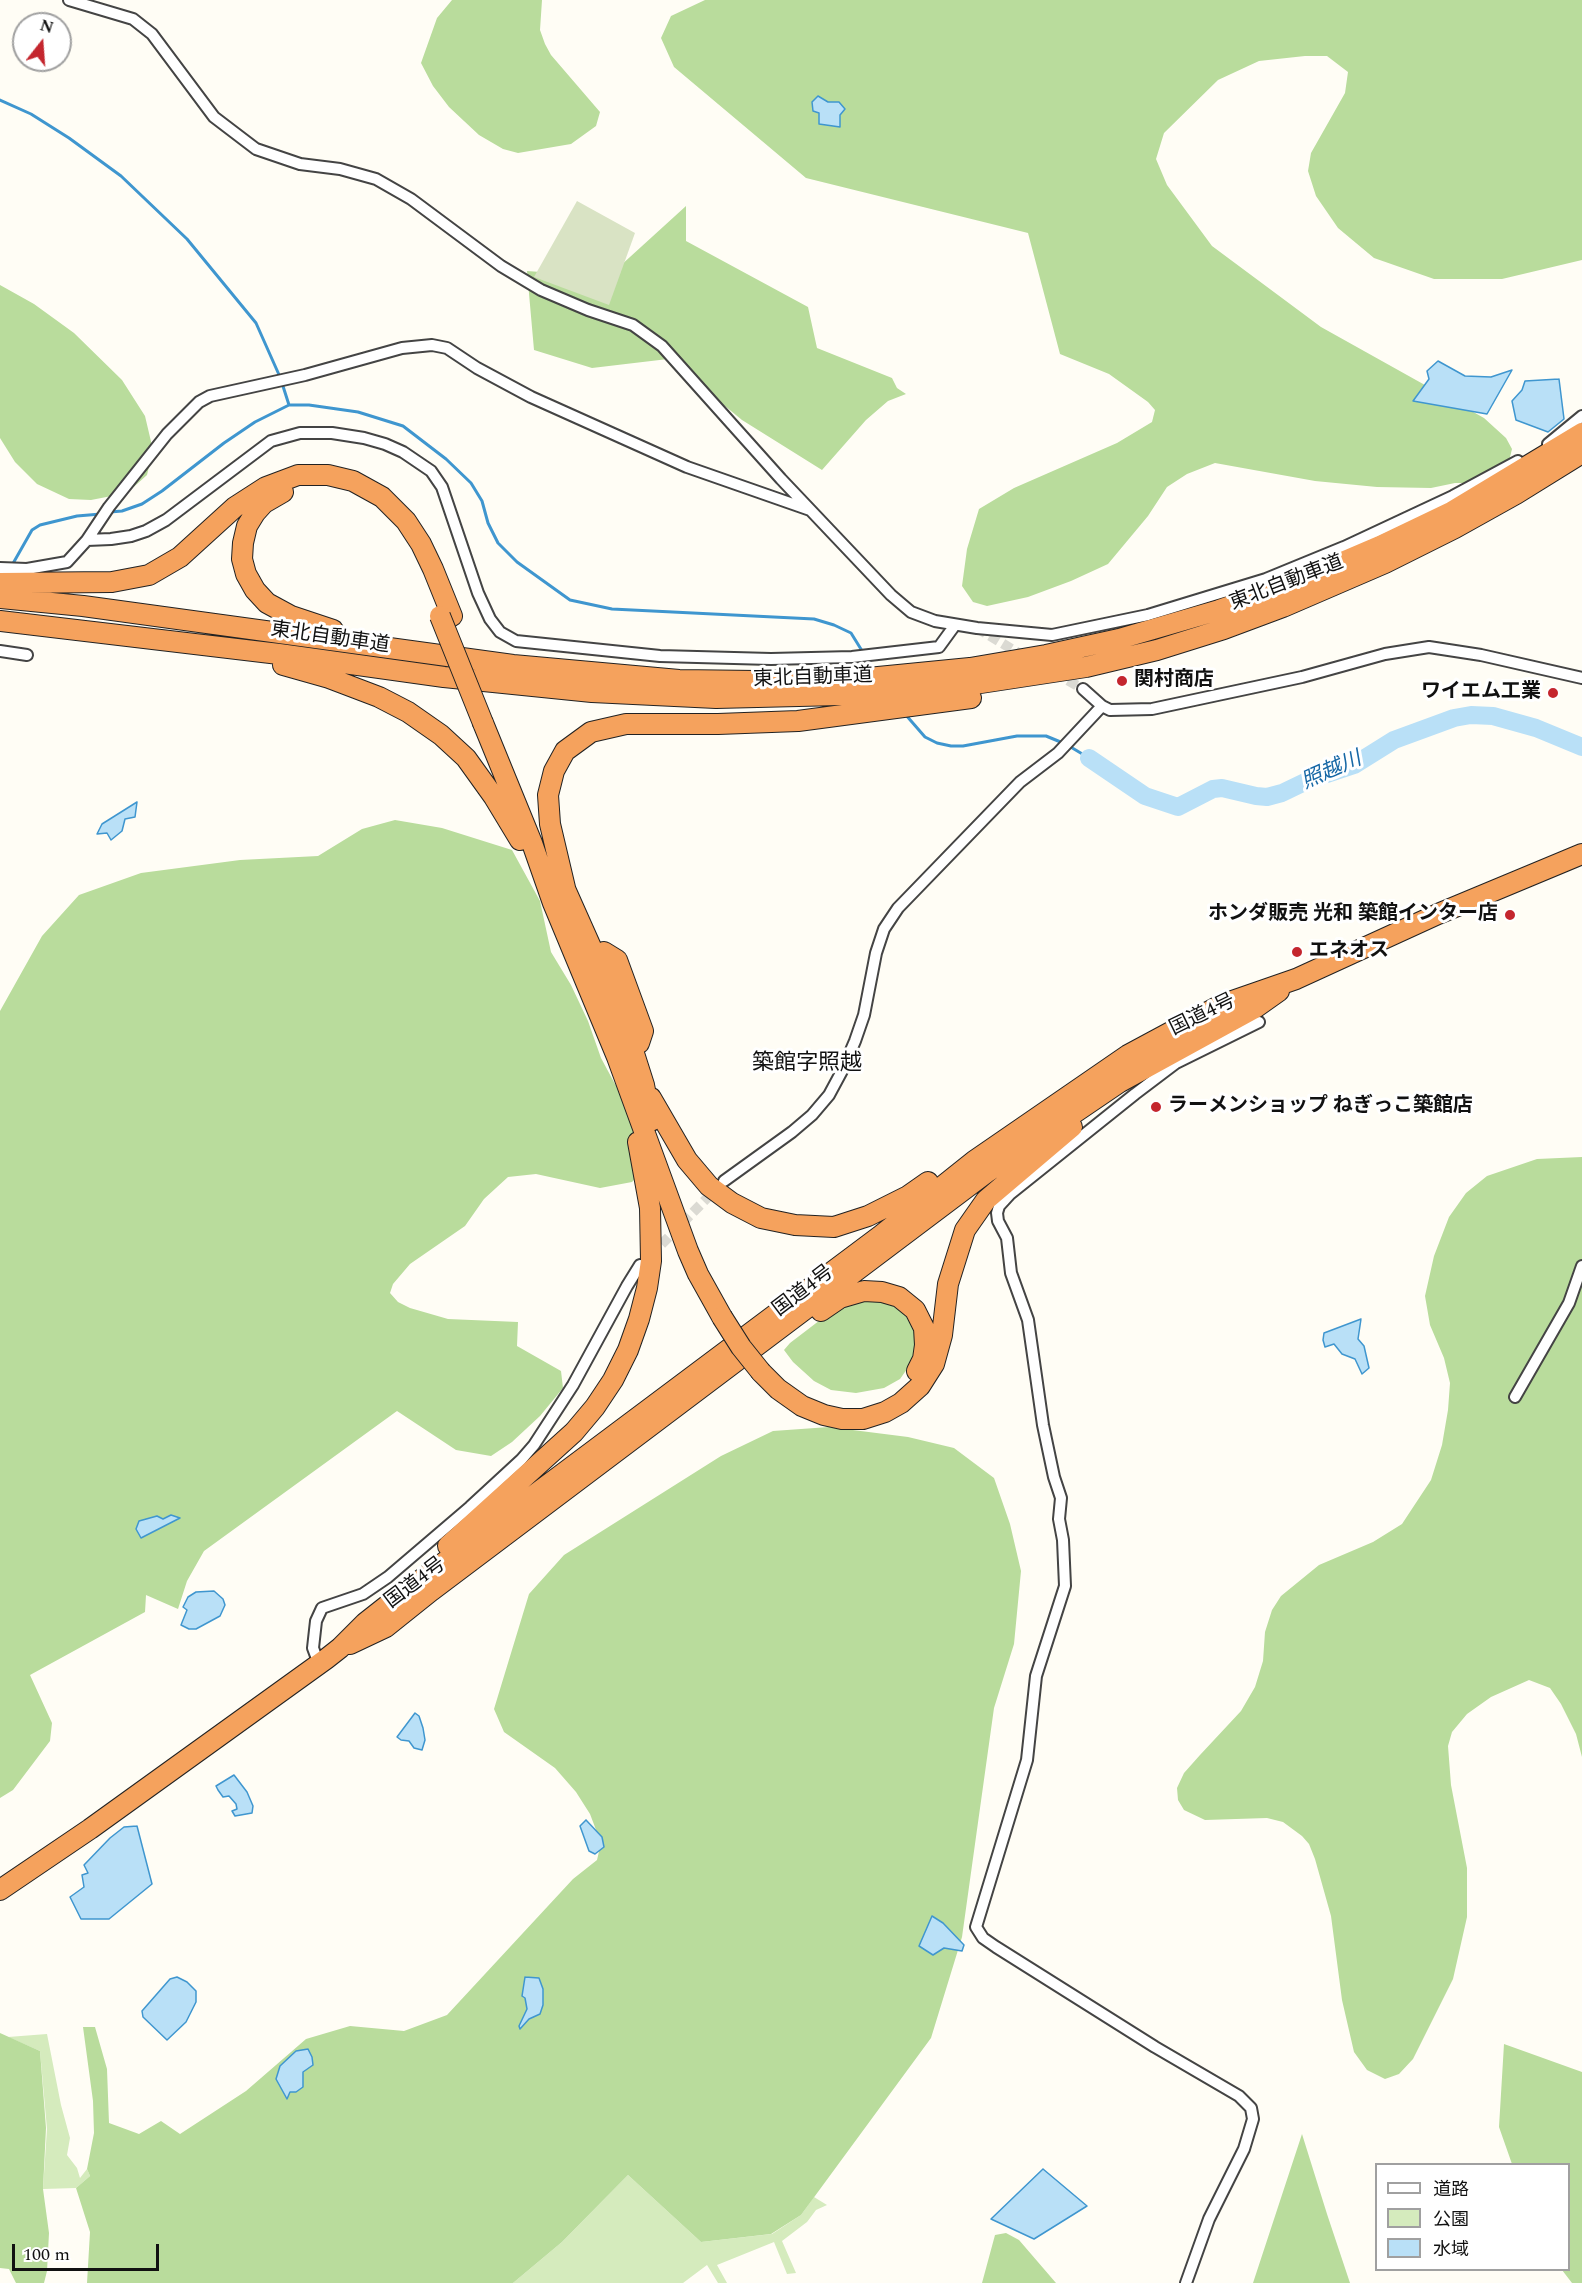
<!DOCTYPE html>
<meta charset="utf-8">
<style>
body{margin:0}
#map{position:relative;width:1582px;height:2283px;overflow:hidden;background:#fffdf5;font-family:Spectral,"Noto Sans JP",serif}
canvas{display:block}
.legend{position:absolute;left:1375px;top:2163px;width:195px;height:108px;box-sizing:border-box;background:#fff;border:2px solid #a0a0a0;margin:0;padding:8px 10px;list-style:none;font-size:18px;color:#111}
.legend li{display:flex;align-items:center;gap:12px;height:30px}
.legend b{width:30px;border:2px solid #a0a0a0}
.north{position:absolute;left:12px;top:12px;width:60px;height:60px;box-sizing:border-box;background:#fff;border:2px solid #a0a0a0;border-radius:50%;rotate:17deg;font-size:16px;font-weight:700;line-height:24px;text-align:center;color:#111}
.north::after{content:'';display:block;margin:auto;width:21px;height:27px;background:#c4262e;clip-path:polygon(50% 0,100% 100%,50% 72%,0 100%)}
.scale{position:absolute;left:12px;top:2244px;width:147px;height:27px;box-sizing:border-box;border:3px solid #111;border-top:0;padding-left:8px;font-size:18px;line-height:21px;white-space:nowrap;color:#111;-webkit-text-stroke:4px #fff;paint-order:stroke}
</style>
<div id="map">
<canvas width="1582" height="2283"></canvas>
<ul class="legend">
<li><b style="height:8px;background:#fff"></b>道路</li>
<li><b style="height:16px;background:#d5ebbd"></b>公園</li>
<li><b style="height:16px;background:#b9e0f7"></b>水域</li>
</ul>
<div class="north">N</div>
<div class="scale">100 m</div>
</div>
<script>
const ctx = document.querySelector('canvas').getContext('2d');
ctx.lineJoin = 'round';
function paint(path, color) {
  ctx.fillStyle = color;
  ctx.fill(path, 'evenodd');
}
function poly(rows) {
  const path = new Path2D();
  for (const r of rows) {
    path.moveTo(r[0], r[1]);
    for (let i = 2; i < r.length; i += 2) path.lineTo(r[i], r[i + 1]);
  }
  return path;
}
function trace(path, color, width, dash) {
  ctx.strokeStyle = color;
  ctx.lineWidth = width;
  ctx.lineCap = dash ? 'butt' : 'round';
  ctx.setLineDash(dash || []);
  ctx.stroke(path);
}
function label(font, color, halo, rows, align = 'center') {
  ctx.font = font + ' Spectral,"Noto Sans JP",serif';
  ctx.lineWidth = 6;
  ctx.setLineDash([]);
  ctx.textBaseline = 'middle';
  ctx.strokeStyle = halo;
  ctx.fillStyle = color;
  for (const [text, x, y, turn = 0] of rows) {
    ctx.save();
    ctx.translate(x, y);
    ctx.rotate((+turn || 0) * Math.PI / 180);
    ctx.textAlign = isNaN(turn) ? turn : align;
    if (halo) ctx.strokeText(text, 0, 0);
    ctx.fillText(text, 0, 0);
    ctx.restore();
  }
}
paint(poly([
 [47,2034,61,2105,70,2138,67,2155,77,2168,80,2178,87,2169,90,2176,76,2188,43,2189,47,2129,40,2051,8,2037],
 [628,2175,701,2242,772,2234,801,2215,814,2197,827,2205,816,2210,807,2222,782,2241,796,2273,787,2274,774,2242,717,2265,727,2283,718,2283,707,2265,683,2283,513,2283,562,2242]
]), '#d5ebbd');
paint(poly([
 [452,0,542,0,540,30,545,44,551,55,600,112,596,126,571,144,518,153,503,149,479,135,449,107,433,86,421,63,437,18],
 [705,0,1582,0,1582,260,1502,279,1434,279,1374,258,1338,228,1316,196,1308,171,1311,153,1345,93,1348,72,1327,56,1305,56,1259,61,1218,80,1164,133,1156,159,1167,185,1212,246,1321,327,1484,418,1506,438,1512,449,1509,461,1477,483,1455,483,1431,488,1377,487,1315,481,1215,463,1187,474,1167,487,1148,516,1108,564,1071,581,1028,597,987,606,973,602,962,586,967,549,979,509,1014,488,1117,443,1152,422,1155,410,1148,402,1109,374,1060,354,1028,233,806,178,674,67,661,38,671,16],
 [686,206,686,241,808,307,817,348,892,378,897,388,906,394,888,401,866,420,822,470,742,420,668,359,592,368,534,350,527,271,608,277],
 [0,285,34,304,74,333,122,380,145,416,153,450,147,475,127,493,91,500,69,499,37,484,15,462,0,438],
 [395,820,442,828,512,850,540,901,551,952,571,985,588,1021,601,1058,615,1084,644,1123,648,1165,632,1182,600,1188,536,1174,508,1177,484,1199,465,1226,410,1264,393,1284,390,1293,398,1302,410,1308,448,1319,518,1322,517,1346,561,1371,563,1388,540,1416,512,1442,491,1456,456,1450,397,1411,204,1551,187,1581,178,1609,146,1595,145,1612,30,1675,52,1723,50,1741,13,1790,0,1798,0,1011,42,936,79,895,141,873,240,860,318,856,362,829],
 [1582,1157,1582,1757,1576,1734,1561,1704,1550,1688,1529,1680,1491,1697,1467,1714,1452,1732,1448,1746,1451,1785,1467,1868,1467,1917,1453,1979,1413,2059,1399,2074,1385,2079,1367,2070,1354,2052,1342,2000,1331,1916,1315,1859,1309,1844,1302,1836,1283,1822,1267,1818,1205,1820,1184,1810,1178,1800,1177,1788,1184,1773,1200,1755,1241,1711,1255,1687,1263,1661,1265,1632,1272,1610,1281,1596,1319,1565,1373,1542,1402,1524,1431,1480,1442,1445,1448,1410,1450,1383,1444,1358,1430,1325,1425,1296,1434,1256,1449,1217,1466,1193,1487,1176,1537,1159],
 [852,1299,896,1303,911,1314,917,1328,917,1344,912,1362,900,1379,884,1388,856,1393,831,1390,814,1381,793,1362,784,1350,790,1343,828,1314],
 [829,1427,908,1437,954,1448,994,1478,1010,1524,1021,1571,1014,1644,994,1708,962,1937,931,2038,801,2215,771,2234,701,2242,628,2175,562,2242,513,2283,87,2283,90,2232,76,2188,90,2176,87,2169,94,2133,93,2101,83,2027,95,2027,107,2069,109,2123,139,2134,161,2121,180,2134,246,2091,306,2039,350,2026,404,2031,447,2015,573,1879,597,1860,601,1843,590,1814,576,1792,555,1768,504,1732,494,1709,529,1594,564,1555,721,1456,773,1431],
 [0,2033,40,2051,46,2128,43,2189,49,2233,47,2271,44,2283,16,2283,9,2269,0,2268],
 [1504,2044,1582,2072,1582,2283,1572,2283,1562,2270,1568,2270,1568,2164,1512,2164,1499,2127],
 [1302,2134,1327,2214,1350,2283,1253,2283],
 [1006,2233,1019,2240,1056,2283,982,2283,995,2235]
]), '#b9dc9c');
paint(poly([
 [577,201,635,233,609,305,534,277]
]), '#d9e3c4');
const water = poly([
 [818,96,828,102,839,102,845,109,840,115,840,127,819,124,819,113,813,111,812,102,818,96],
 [1438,361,1465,376,1491,377,1512,370,1487,414,1413,401,1429,379,1427,371,1438,361],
 [1559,379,1564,419,1548,432,1516,420,1512,401,1522,390,1525,381,1559,379],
 [137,802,135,817,125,819,122,831,111,840,107,833,97,834,102,824,137,802],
 [1361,1319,1358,1339,1364,1346,1369,1368,1362,1374,1355,1359,1342,1354,1334,1344,1325,1347,1323,1340,1324,1333,1361,1319],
 [171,1515,180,1518,141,1538,136,1529,139,1521,157,1516,163,1519,171,1515],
 [214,1591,223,1599,225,1605,220,1616,196,1629,189,1629,181,1625,187,1610,183,1607,188,1597,196,1592,214,1591],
 [415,1713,419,1716,423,1728,425,1740,422,1750,414,1748,409,1741,401,1740,397,1737,415,1713],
 [234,1775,247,1792,253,1806,252,1813,235,1816,232,1811,237,1809,236,1804,229,1796,223,1797,218,1790,216,1786,234,1775],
 [586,1820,602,1837,604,1847,595,1854,589,1851,580,1826,586,1820],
 [137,1826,152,1884,109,1919,81,1919,70,1897,84,1887,82,1875,88,1873,84,1865,110,1838,124,1827,137,1826],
 [932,1916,943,1923,964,1945,962,1951,944,1948,933,1955,919,1946,932,1916],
 [177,1977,187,1982,196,1991,196,2002,186,2022,167,2040,143,2017,142,2011,170,1979,177,1977],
 [525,1977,539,1978,543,1989,543,2005,540,2014,529,2019,520,2029,519,2026,527,2009,525,1998,522,1996,525,1977],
 [308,2049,312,2057,313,2065,303,2072,303,2087,296,2092,290,2092,287,2099,276,2079,280,2066,296,2051,308,2049],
 [1043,2169,1087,2206,1034,2239,991,2219,1043,2169]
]);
paint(water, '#b9e0f7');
trace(water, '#3f96cf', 1.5);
trace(poly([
 [0,100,31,114,69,138,121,176,187,239,256,323,280,377],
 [282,383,289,405],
 [110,512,122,511,142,504,162,491,224,443,255,422,289,405,309,405,358,412,403,426,446,459,471,483,482,501,488,523,498,543,517,562,570,600,612,609,814,619,834,625,851,633,864,654],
 [11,567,32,530,40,525,77,516,101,514],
 [905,714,925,737,937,743,951,746,963,746,1017,736,1046,736,1063,743],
 [1069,746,1089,758]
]), '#3f96cf', 3);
trace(poly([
 [1089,758,1145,796,1178,807,1213,789,1222,788,1256,796,1267,797,1282,793,1309,780,1354,765,1394,740,1454,718,1471,715,1493,716,1536,728,1582,747]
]), '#b9e0f7', 18);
trace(poly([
 [977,628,1025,657],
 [1055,673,1083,689],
 [651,1255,716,1189]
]), '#dbdad3', 10, [10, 5]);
const street = poly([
 [69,0,133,19,152,34,214,117,256,149,300,164,340,169,376,179,411,199,501,266,541,290,588,310,633,325,662,346,781,479,891,595,911,612,935,621,977,628,1052,635,1148,615,1266,579,1344,547,1453,496,1518,461],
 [1548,444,1582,416],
 [87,540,111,539,131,536,146,531,166,520,271,441,300,433,332,433,364,438,385,444,403,452,431,471,442,487,478,593,490,619,500,632,516,641,660,656,771,659,852,657,939,647,955,625],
 [0,568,27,569,67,562,87,540,109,507,167,434,199,402,210,396,305,375,402,348,432,345,447,348,477,368,531,397,687,467,810,510],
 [0,651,27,655],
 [1083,689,1102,706,1110,710,1152,709,1302,677,1385,654,1429,647,1481,655,1582,678],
 [724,1181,792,1132,812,1115,829,1095,843,1069,855,1041,864,1015,876,953,884,929,898,908,1020,782,1058,753,1102,706],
 [1515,1397,1569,1303,1582,1266],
 [319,1664,313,1648,316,1621,322,1608,363,1594,388,1577,470,1507,521,1460,534,1445,573,1385,627,1286,640,1265],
 [1186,2283,1209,2219,1244,2149,1253,2119,1251,2108,1239,2096,1155,2047,996,1947,983,1938,976,1927,1027,1760,1036,1676,1065,1586,1063,1540,1059,1519,1061,1498,1054,1477,1043,1425,1028,1320,1011,1273,1007,1238,998,1221,997,1213,999,1206,1010,1194,1135,1094,1176,1063,1259,1022]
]);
const highway = poly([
 [283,492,264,503,255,513,247,526,243,543,242,559,246,574,255,590,267,603,291,616,333,630],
 [0,583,112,582,149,575,180,557,235,507,266,487,298,475,328,475,353,481,382,497,406,521,421,544,433,569,452,616],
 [0,598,83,606,513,665,679,680,756,681,868,678,970,668,1046,655,1119,639,1219,610,1277,590,1380,546,1451,512,1582,433],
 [0,621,279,654,444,677,592,692,716,698,881,694,935,690,1086,667,1157,650,1224,629,1283,607,1385,563,1455,528,1516,494,1582,453],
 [283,665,329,678,379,697,408,712,441,735,466,758,494,797,520,840],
 [483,723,532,843,553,903,617,1057,688,1251,698,1274,722,1317],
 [562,882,603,974,631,1044,644,1085,651,1121],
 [566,892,550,824,548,795,554,771,565,751,591,732,626,724,718,724,798,721,971,698],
 [604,952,617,960,643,1031,639,1043],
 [651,1098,687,1160,709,1186,732,1203,761,1218,795,1225,834,1227,868,1216,908,1196,928,1182],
 [821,1311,840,1298,864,1291,882,1292,899,1297,915,1310,924,1328,925,1345,923,1359,917,1371],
 [761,1372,778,1389,802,1406,824,1415,842,1419,863,1419,885,1412,901,1403,920,1386,934,1364,942,1335,948,1284,965,1230,986,1200,1072,1127],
 [448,1546,574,1432,595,1407,613,1380,628,1350,639,1319,647,1288,651,1261,650,1208,638,1142],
 [350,1644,386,1627,431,1591,986,1173,1120,1082,1255,1008,1279,991],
 [0,1890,90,1829,326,1659,340,1648,365,1623,398,1597,880,1236,974,1161,1128,1055,1221,1005,1296,979,1438,914,1582,854]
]);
trace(street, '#444', 14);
trace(highway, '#222', 22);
trace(street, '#fff', 10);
trace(highway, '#f5a25d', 20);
const highwayBridge = poly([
 [440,616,483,723],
 [722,1317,741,1347,761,1372]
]);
trace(highwayBridge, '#222', 22, []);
trace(highwayBridge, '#f5a25d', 20);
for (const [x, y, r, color] of [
 [1122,681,6,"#c4262e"],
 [1553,693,6,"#c4262e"],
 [1510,915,6,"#c4262e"],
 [1297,952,6,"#c4262e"],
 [1156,1107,6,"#c4262e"]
]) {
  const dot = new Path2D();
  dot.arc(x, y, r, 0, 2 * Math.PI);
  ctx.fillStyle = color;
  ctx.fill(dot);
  trace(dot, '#fff', 2);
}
label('20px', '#111', '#fff', [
 ["東北自動車道",1287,584,-21],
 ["東北自動車道",330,639,8],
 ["東北自動車道",813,679,-2],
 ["国道4号",1203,1016,-26],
 ["国道4号",804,1292,-37],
 ["国道4号",416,1584,-37]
]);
label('bold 20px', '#111', '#fff', [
 ["関村商店",1134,681],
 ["ワイエム工業",1541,693,"right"],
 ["ホンダ販売 光和 築館インター店",1498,915,"right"],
 ["エネオス",1309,952],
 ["ラーメンショップ ねぎっこ築館店",1168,1107]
], 'left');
label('italic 21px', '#1768a6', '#fff', [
 ["照越川",1332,772,-24]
]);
label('22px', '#111', '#fff', [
 ["築館字照越",807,1065]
]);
</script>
